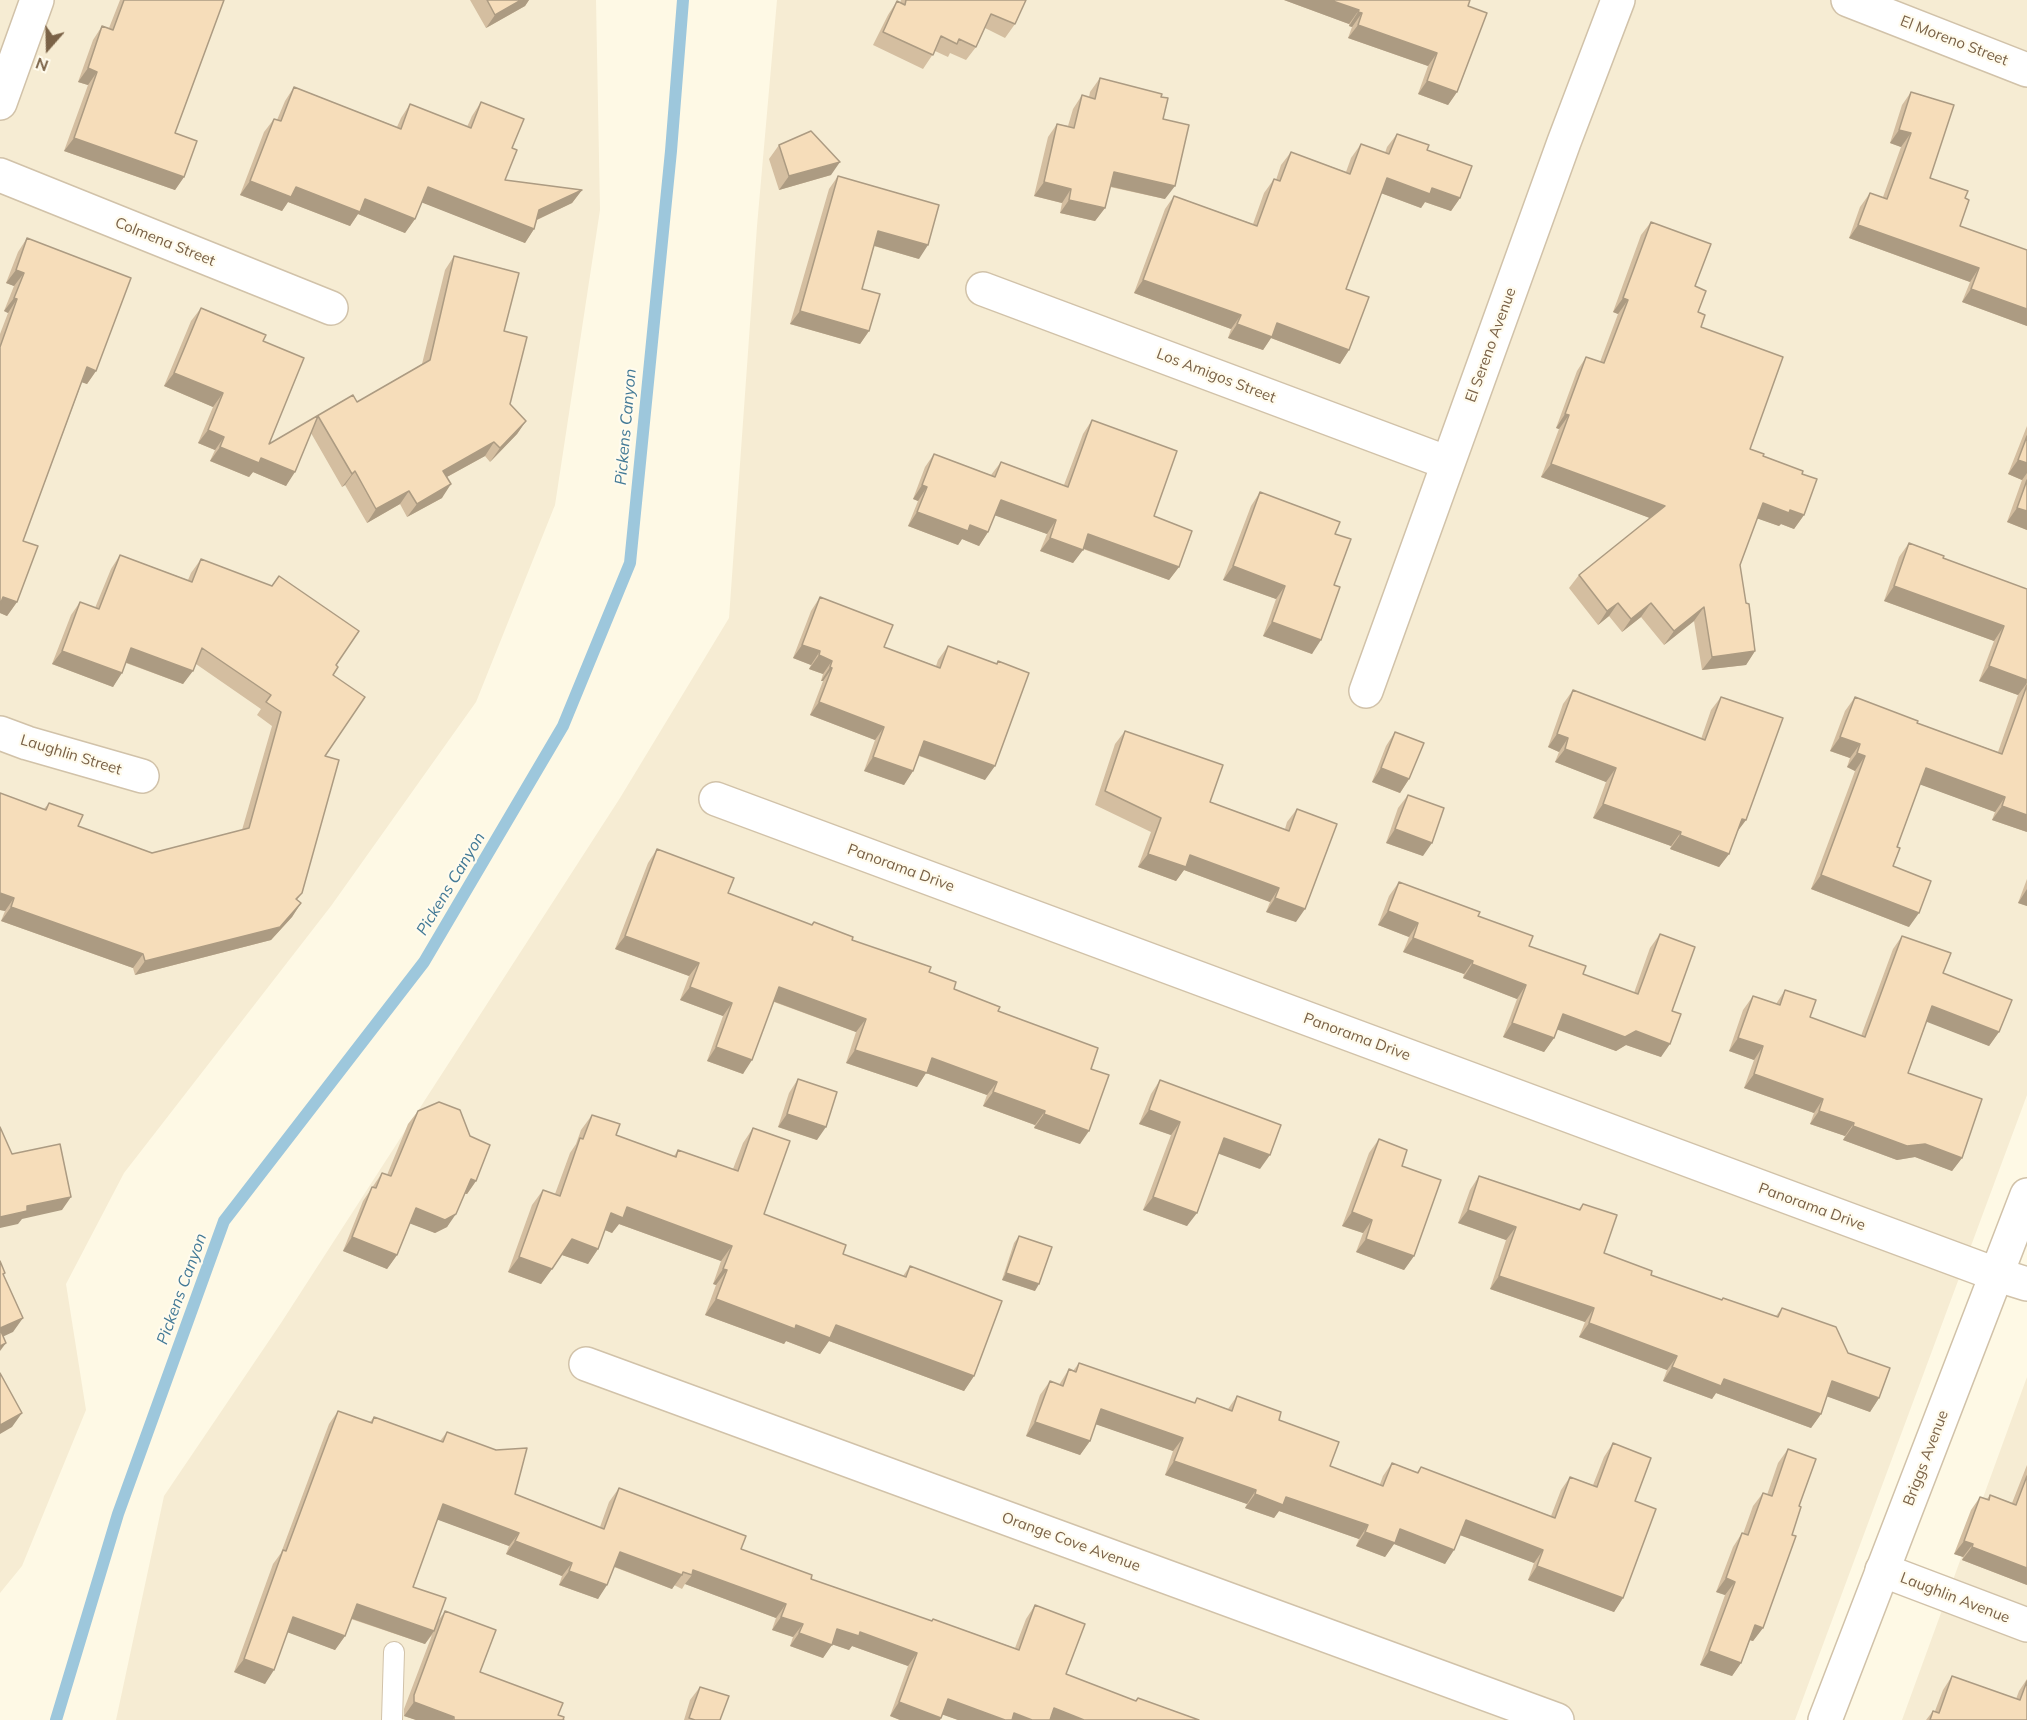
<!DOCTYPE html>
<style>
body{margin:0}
#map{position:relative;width:2027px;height:1720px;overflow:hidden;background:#fef9e5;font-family:Mulish,sans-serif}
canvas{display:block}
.north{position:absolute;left:18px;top:18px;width:60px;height:60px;-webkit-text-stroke:4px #fffbed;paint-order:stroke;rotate:200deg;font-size:16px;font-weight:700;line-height:24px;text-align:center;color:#7a6247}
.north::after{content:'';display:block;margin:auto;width:21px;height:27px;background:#7a6247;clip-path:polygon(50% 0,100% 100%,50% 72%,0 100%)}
</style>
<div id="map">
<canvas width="2027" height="1720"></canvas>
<div class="north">N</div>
</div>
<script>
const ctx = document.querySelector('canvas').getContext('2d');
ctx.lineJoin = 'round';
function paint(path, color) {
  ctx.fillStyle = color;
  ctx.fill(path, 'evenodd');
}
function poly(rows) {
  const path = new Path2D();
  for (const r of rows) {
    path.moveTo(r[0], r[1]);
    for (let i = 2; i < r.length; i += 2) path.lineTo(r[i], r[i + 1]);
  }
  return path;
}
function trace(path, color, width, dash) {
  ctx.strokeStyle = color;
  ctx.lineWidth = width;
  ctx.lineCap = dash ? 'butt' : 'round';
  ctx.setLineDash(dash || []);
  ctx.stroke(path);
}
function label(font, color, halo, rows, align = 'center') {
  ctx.font = font + ' Mulish,sans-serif';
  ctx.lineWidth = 4.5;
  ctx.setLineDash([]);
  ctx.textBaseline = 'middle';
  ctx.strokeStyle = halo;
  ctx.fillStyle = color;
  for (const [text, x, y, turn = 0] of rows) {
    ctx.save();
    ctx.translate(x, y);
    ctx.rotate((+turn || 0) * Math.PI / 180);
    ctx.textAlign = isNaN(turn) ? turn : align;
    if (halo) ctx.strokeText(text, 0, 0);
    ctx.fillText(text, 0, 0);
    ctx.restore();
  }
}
paint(poly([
 [0,0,596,0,600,210,555,505,476,702,331,906,124,1173,66,1284,86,1410,22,1566,0,1593],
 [777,0,2027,0,2027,1095,1795,1720,116,1720,164,1496,281,1323,620,798,729,618,757,226],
 [2027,1377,2027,1720,1902,1720]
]), '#f6ecd3');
trace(poly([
 [56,1720,118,1514,224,1221,424,962,563,726,630,563,671,151,683,0]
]), '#9dc7dc', 12);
const service = poly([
 [392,1720,394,1652]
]);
const minor = poly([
 [1848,0,2027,70],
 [0,175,331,308],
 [983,289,1448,463],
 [1366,691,1564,142,1618,0],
 [0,733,27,743,142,776],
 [716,799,1998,1275,2027,1284],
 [586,1364,1557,1720],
 [1882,1570,2027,1625]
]);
const tertiary = poly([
 [0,103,37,0],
 [1825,1720,2027,1195]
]);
trace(service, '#d1c2a9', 22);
trace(minor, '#d1c2a9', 36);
trace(tertiary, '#d1c2a9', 36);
trace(service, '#fff', 20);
trace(minor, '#fff', 33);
trace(tertiary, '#fff', 33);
paint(poly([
 [120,0,224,0,175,133,184,177,175,190,64,151,88,85,78,82,93,40,102,26,109,28],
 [470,0,529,0,525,6,486,28],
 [901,0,1026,0,1015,24,1005,38,985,28,976,47,966,60,950,53,948,57,935,51,923,69,873,45,888,15,897,1,900,3],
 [1284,0,1470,0,1468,6,1457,92,1448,105,1418,94,1428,66,1348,38,1352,27,1349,26,1349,24],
 [1100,78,1161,97,1165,199,1110,187,1105,208,1095,221,1060,213,1062,203,1034,196,1048,137,1057,124,1068,126,1073,109,1082,95,1089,97,1090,92],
 [294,87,397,127,401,118,410,104,467,127,472,116,481,102,512,148,505,180,582,190,572,203,537,220,534,229,525,243,422,202,415,219,405,233,358,214,350,226,288,202,282,211,240,195,264,132,274,119,277,120,285,101],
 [1911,92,1930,178,1965,198,1960,226,2027,250,2027,326,1962,302,1970,282,1849,238,1860,207,1870,193,1883,197,1901,147,1890,143,1902,105],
 [1397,134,1427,150,1460,198,1451,211,1425,202,1421,208,1381,193,1346,289,1349,350,1340,364,1271,338,1263,350,1228,338,1231,329,1134,293,1165,209,1174,196,1253,224,1264,193,1274,179,1276,180,1281,165,1291,152,1346,172,1351,158,1361,144,1385,153,1387,147],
 [779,145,831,175,779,190,769,159],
 [838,176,919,259,874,246,862,289,869,331,860,344,790,324,829,189],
 [1651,222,1695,286,1701,327,1750,449,1763,456,1802,474,1804,515,1794,529,1781,524,1779,526,1757,518,1740,565,1746,603,1755,651,1746,665,1702,670,1694,621,1664,645,1641,617,1622,632,1609,616,1598,625,1569,588,1579,575,1650,518,1541,477,1559,429,1556,428,1577,371,1586,357,1600,362,1618,314,1613,312,1641,235],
 [27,238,96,371,87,384,82,382,23,541,17,602,7,616,0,613,0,334,8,313,4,311,14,286,6,283,18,252],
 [454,256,504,331,510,404,526,421,517,434,490,462,485,456,447,477,442,498,407,517,400,504,367,523,345,485,342,487,311,433,286,486,253,472,249,477,210,461,215,450,198,443,213,407,164,386,191,321,201,308,263,341,269,444,353,395,357,402,422,364,445,270],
 [1092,420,1154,516,1179,567,1169,580,1083,549,1073,563,1040,551,1047,534,995,515,988,532,979,546,962,539,958,545,908,526,918,501,913,499,925,467,934,454,991,475,1001,462,1064,485,1083,434],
 [2027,426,2027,530,2007,522,2022,480,2008,474],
 [1260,492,1335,534,1334,585,1312,654,1263,636,1276,599,1223,580,1251,506],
 [1909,543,1943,558,2027,589,2027,832,1992,820,1995,812,1920,784,1897,847,1893,866,1909,927,1811,889,1855,771,1847,767,1850,758,1830,751,1845,711,1855,697,1917,723,1998,752,2018,695,1979,681,1994,641,1884,601,1899,557],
 [120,555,188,580,191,573,201,559,336,665,333,675,325,756,302,893,297,900,301,903,292,917,271,940,135,975,133,968,1,921,5,911,0,910,0,793,44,809,49,803,78,826,152,853,242,830,272,726,257,715,261,709,196,664,183,684,126,663,113,687,52,664,71,615,80,602,95,608,111,569],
 [820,597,884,647,936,666,938,660,948,646,996,664,998,661,985,780,919,756,913,771,904,785,864,771,875,740,810,715,823,681,821,681,823,674,809,669,811,665,793,658,811,611],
 [1573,690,1701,739,1711,710,1721,697,1746,820,1737,832,1729,854,1719,867,1670,849,1671,846,1593,818,1606,782,1555,762,1559,752,1548,747,1563,704],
 [1125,731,1210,802,1285,829,1287,822,1297,809,1296,922,1266,912,1270,902,1184,870,1176,881,1138,867,1151,832,1095,805,1115,744],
 [1395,732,1409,779,1400,793,1372,782,1386,746],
 [1408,795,1423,856,1386,843,1398,808],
 [657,849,728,893,811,925,814,922,852,940,929,972,954,989,998,1011,1091,1069,1080,1144,1034,1128,1035,1125,983,1106,987,1095,926,1073,917,1087,846,1063,856,1032,774,1002,743,1074,707,1061,723,1016,680,1000,689,976,615,949,648,863],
 [2027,879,2027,906,2018,903],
 [1399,882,1478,916,1529,946,1583,974,1634,993,1650,948,1660,934,1672,1011,1661,1057,1626,1045,1616,1051,1557,1029,1554,1038,1544,1052,1503,1037,1517,999,1463,978,1464,974,1403,952,1409,937,1378,925,1389,896],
 [1902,936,1943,973,1999,1032,1989,1046,1927,1021,1908,1073,1962,1158,1952,1171,1915,1157,1897,1160,1843,1140,1845,1136,1810,1124,1814,1113,1744,1088,1754,1060,1729,1051,1743,1010,1753,996,1776,1004,1785,990,1810,1017,1861,1036,1893,949],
 [798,1079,817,1140,778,1127,789,1093],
 [1160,1080,1260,1169,1219,1153,1187,1226,1143,1210,1171,1135,1139,1124,1151,1094],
 [418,1111,476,1181,467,1194,465,1194,447,1227,435,1233,410,1223,397,1255,387,1269,343,1251,363,1201,382,1173,387,1175,408,1124],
 [592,1115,616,1135,674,1156,678,1150,733,1169,743,1143,753,1128,764,1214,843,1254,903,1276,910,1266,974,1376,964,1391,829,1341,820,1354,786,1341,784,1344,705,1315,716,1285,713,1284,721,1261,619,1224,612,1233,605,1230,598,1249,588,1264,562,1255,541,1284,508,1272,532,1205,543,1190,555,1194,570,1153,576,1144,581,1130],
 [1379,1139,1402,1166,1414,1256,1404,1270,1356,1252,1363,1233,1342,1226,1369,1153],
 [1479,1176,1578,1210,1583,1204,1604,1253,1651,1275,1721,1300,1723,1298,1776,1316,1782,1308,1848,1353,1879,1398,1870,1412,1827,1396,1821,1414,1811,1428,1716,1393,1712,1399,1663,1381,1667,1370,1579,1337,1585,1322,1490,1289,1506,1240,1458,1223,1470,1190],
 [1019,1236,1035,1291,1002,1280,1014,1243],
 [1079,1363,1194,1403,1197,1398,1228,1409,1237,1396,1279,1420,1330,1466,1380,1484,1383,1476,1392,1463,1417,1472,1421,1467,1551,1516,1561,1490,1570,1477,1593,1485,1604,1457,1613,1443,1635,1501,1623,1598,1614,1612,1528,1580,1534,1563,1460,1535,1445,1564,1394,1544,1385,1557,1356,1546,1359,1539,1279,1511,1274,1518,1245,1508,1247,1504,1165,1475,1173,1451,1096,1424,1090,1441,1080,1455,1026,1436,1040,1395,1050,1381,1059,1385,1069,1369,1073,1371],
 [338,1411,370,1422,374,1417,440,1441,447,1432,515,1494,600,1527,609,1502,619,1488,741,1549,811,1579,932,1621,933,1619,1015,1648,1026,1619,1035,1605,1066,1674,1135,1701,1199,1720,958,1720,942,1714,940,1720,900,1720,890,1716,908,1666,852,1646,849,1650,832,1644,823,1658,790,1646,793,1637,772,1630,776,1618,685,1584,682,1589,674,1585,672,1589,614,1567,598,1599,559,1585,562,1576,506,1554,509,1546,437,1519,413,1587,438,1621,445,1611,480,1672,558,1715,564,1720,416,1720,404,1716,404,1709,432,1635,425,1644,351,1619,345,1636,335,1650,288,1632,265,1684,234,1672,273,1564,281,1553,329,1424],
 [1788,1449,1799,1506,1792,1535,1763,1628,1753,1641,1750,1640,1741,1663,1732,1676,1700,1665,1725,1595,1716,1592,1733,1547,1742,1533,1743,1534,1753,1506,1763,1493,1767,1495,1778,1463],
 [2027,1465,2027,1585,1962,1560,1963,1557,1954,1554,1971,1510,1980,1497,1987,1499,1990,1495,2012,1503],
 [1952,1676,2016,1699,2019,1691,2027,1679,2027,1720,1926,1720,1933,1711,1935,1711,1943,1690],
 [700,1687,720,1720,684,1720,690,1700]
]), '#d4bea0');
paint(poly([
 [521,0,529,0,525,6,486,28,495,15],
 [1284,0,1330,0,1359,10,1349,24],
 [1358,12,1362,13,1352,27,1349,26],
 [1358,25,1437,53,1428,66,1348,38],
 [88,68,97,72,88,85,78,82],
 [1427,81,1457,92,1448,105,1418,94],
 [1899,130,1911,133,1901,147,1890,143],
 [74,138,184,177,175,190,64,151],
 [840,162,831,175,779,190,789,176],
 [1114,172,1175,186,1165,199,1104,185],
 [1387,178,1432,188,1460,198,1451,211,1425,202,1421,208,1378,192],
 [250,181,296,187,365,199,415,219,405,233,358,214,350,226,288,202,282,211,240,195],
 [1044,182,1071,189,1062,203,1034,196],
 [428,187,534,229,525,243,418,201],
 [582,190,572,203,530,223,539,210],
 [1069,200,1105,208,1095,221,1060,213],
 [1858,225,1979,268,1970,282,1849,238],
 [878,231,928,245,919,259,868,244],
 [16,270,24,273,14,286,6,283],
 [1143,280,1241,315,1231,329,1134,293],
 [1971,289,2027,309,2027,326,1962,302],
 [14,298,17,299,8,313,4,311],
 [1623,298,1628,300,1618,314,1613,312],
 [800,311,869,331,860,344,790,324],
 [1277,323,1349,350,1340,364,1271,338,1263,350,1228,338,1237,324],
 [87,367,96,371,87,384,78,381],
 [174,373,223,393,213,407,164,386],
 [1565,414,1569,415,1559,429,1556,428],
 [526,421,517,434,490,462,500,448],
 [208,430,224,437,215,450,198,443],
 [494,442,485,456,434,484,443,471],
 [220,447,261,458,295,472,286,486,253,472,249,477,210,461],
 [2018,460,2027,463,2027,473,2022,480,2008,474],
 [1551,464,1665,506,1655,520,1541,477],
 [355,471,345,485,342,487,352,474],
 [451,484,442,498,407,517,417,504],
 [922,485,927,487,918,501,913,499],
 [409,491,400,504,367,523,376,509],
 [1001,500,1056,520,1047,534,991,514],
 [1763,503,1790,510,1804,515,1794,529,1781,524,1779,526,1753,517],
 [2017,508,2027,511,2027,530,2007,522],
 [917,512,970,525,988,532,979,546,962,539,958,545,908,526],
 [1088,534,1179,567,1169,580,1079,547],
 [1050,538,1083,550,1073,563,1040,551],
 [1233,566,1285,586,1276,599,1223,580],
 [1894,586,2004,626,1994,641,1884,601],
 [3,597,17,602,7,616,0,613,0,602],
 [1618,603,1609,616,1598,625,1607,611],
 [1651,603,1641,617,1622,632,1631,619],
 [1704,607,1694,621,1664,645,1674,631],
 [1272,622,1321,640,1312,654,1263,636],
 [802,645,820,651,811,665,793,658],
 [131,648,193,671,183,684,122,661],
 [62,651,122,673,113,687,52,664],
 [1755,651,1746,665,1702,670,1712,657],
 [819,655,832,661,823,674,809,669],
 [1989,666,2027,680,2027,683,2018,695,1979,681],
 [830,667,832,668,823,681,821,681],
 [819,702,884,727,875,740,810,715],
 [1557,734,1568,738,1559,752,1548,747],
 [1840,737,1860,744,1850,758,1830,751],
 [924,741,995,766,985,780,915,754],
 [1565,749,1616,768,1606,782,1555,762],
 [1857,753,1865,756,1855,771,1847,767],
 [873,757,913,771,904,785,864,771],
 [1381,768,1409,779,1400,793,1372,782],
 [1926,768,2005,797,1995,812,1916,783],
 [1603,804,1681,832,1671,846,1593,818],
 [2002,806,2027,815,2027,832,1992,820],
 [1742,819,1746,820,1736,833],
 [1395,829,1432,843,1423,856,1386,843],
 [1680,835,1729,854,1719,867,1670,849],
 [1148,854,1190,855,1279,888,1270,902,1184,870,1176,881,1138,867],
 [1821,875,1919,913,1909,927,1811,889],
 [2027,889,2027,906,2018,903],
 [0,893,14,898,5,911,0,910],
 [1275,898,1305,909,1296,922,1266,912],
 [301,903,292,917,271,940,135,975,145,961],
 [11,907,143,954,133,968,1,921],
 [1388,911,1418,923,1409,937,1378,925],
 [625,936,699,963,689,976,615,949],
 [1413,938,1473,961,1464,974,1403,952],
 [1472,964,1526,985,1517,999,1463,978],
 [690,987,732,1003,723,1016,680,1000],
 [779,987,866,1019,856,1032,770,1000],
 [1932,1006,1999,1032,1989,1046,1922,1020],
 [1563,1014,1636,1031,1670,1044,1661,1057,1626,1045,1616,1051,1553,1028],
 [1512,1023,1554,1038,1544,1052,1503,1037],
 [1738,1038,1763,1046,1754,1060,1729,1051],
 [716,1047,752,1060,743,1074,707,1061],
 [855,1050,932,1058,997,1082,987,1095,926,1073,917,1087,846,1063],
 [1754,1074,1823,1099,1814,1113,1744,1088],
 [993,1092,1045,1111,1035,1125,983,1106],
 [1149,1110,1180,1122,1171,1135,1139,1124],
 [1819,1111,1854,1123,1845,1136,1810,1124],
 [787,1114,826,1127,817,1140,778,1127],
 [1044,1114,1089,1131,1080,1144,1034,1128],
 [1853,1126,1925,1144,1962,1158,1952,1171,1915,1157,1897,1160,1843,1140],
 [1224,1138,1270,1155,1260,1169,1214,1152],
 [471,1179,476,1181,467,1194,461,1192],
 [71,1197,62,1210,22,1219,18,1224,0,1228,0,1217,27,1206],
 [1153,1197,1197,1213,1187,1226,1143,1210],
 [627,1207,732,1246,721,1261,619,1224,612,1233,600,1228,611,1213],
 [416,1208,456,1214,447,1227,435,1233,406,1222],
 [1468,1210,1516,1227,1506,1240,1458,1223],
 [1352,1212,1372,1220,1363,1233,1342,1226],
 [352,1237,397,1255,387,1269,343,1251],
 [572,1239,598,1249,588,1264,562,1255],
 [1366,1239,1414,1256,1404,1270,1356,1252],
 [519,1257,552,1269,541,1284,508,1272],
 [723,1269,727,1270,716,1285,713,1284],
 [1006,1273,1039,1284,1035,1291,1002,1280],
 [1499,1276,1594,1308,1585,1322,1490,1289],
 [716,1299,796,1325,836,1325,974,1376,964,1391,829,1341,820,1354,786,1341,784,1344,705,1315],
 [23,1318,13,1332,0,1338,0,1328],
 [1589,1323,1677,1356,1667,1370,1579,1337],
 [6,1343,0,1351,0,1346],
 [1672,1367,1724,1379,1821,1414,1811,1428,1716,1393,1712,1399,1663,1381],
 [1832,1381,1879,1398,1870,1412,1823,1395],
 [1101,1409,1183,1438,1173,1451,1092,1423],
 [22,1413,12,1427,0,1434,0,1425],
 [1035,1422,1090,1441,1080,1455,1026,1436],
 [1174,1461,1256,1490,1247,1504,1165,1475],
 [1255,1494,1286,1497,1368,1525,1359,1539,1279,1511,1274,1518,1245,1508],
 [443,1504,519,1533,509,1546,433,1518],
 [1466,1520,1543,1550,1534,1563,1457,1534],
 [1400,1529,1454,1550,1445,1564,1394,1544,1385,1557,1356,1546,1365,1532],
 [515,1541,572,1563,562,1576,506,1554],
 [1964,1541,1973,1544,1963,1557,1954,1554],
 [1972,1547,2027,1568,2027,1585,1962,1560],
 [620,1552,682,1575,672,1589,610,1565],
 [1537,1566,1623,1598,1614,1612,1528,1580],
 [693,1570,786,1604,776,1618,685,1584,692,1575],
 [569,1571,607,1585,598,1599,559,1585],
 [1726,1578,1735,1582,1725,1595,1716,1592],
 [357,1604,434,1631,425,1644,347,1617],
 [293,1617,345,1636,335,1650,284,1631],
 [781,1617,803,1624,793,1637,772,1630],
 [1755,1625,1763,1628,1753,1641,1745,1639],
 [837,1629,860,1632,917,1653,908,1666,852,1646,849,1650,828,1643,832,1645,823,1658,790,1646,799,1633],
 [1709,1651,1741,1663,1732,1676,1700,1665],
 [244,1659,274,1670,265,1684,234,1672],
 [948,1699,1005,1720,958,1720,938,1713],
 [414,1702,454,1717,453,1720,416,1720,404,1716],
 [899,1702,941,1718,940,1720,900,1720,890,1716],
 [1054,1708,1084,1720,1046,1720],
 [1014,1713,1032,1720,1010,1720]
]), '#ac9b82');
const building = poly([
 [124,0,224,0,175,133,197,141,184,177,74,138,97,72,88,68,102,26,113,30,124,0],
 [487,0,521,0,495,15,487,0],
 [906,0,1026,0,1015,24,991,14,976,47,959,39,957,44,941,36,933,55,883,32,897,1,905,5,906,0],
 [1330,0,1470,0,1468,6,1487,13,1457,92,1427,81,1437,53,1358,25,1362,13,1358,12,1359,10,1330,0],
 [1100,78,1162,94,1161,97,1168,98,1163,119,1189,125,1175,186,1114,172,1105,208,1069,200,1071,189,1044,182,1057,124,1074,128,1082,95,1095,99,1100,78],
 [294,87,401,129,410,104,471,128,481,102,524,119,512,148,517,150,505,180,582,190,539,210,534,229,428,187,415,219,365,199,360,212,296,187,291,197,250,181,274,119,281,121,294,87],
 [1911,92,1954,105,1930,178,1968,191,1965,198,1969,200,1960,226,2027,250,2027,309,1971,289,1979,268,1858,225,1870,193,1887,199,1911,133,1899,130,1911,92],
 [811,131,840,162,789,176,779,145,811,131],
 [1397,134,1429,145,1427,150,1472,166,1460,198,1432,188,1430,194,1387,178,1346,289,1369,297,1349,350,1277,323,1272,337,1237,324,1241,315,1143,280,1174,196,1257,226,1274,179,1280,181,1291,152,1350,174,1361,144,1389,154,1397,134],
 [838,176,939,205,928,245,878,231,862,289,880,294,869,331,800,311,838,176],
 [1651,222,1711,244,1695,286,1706,291,1698,312,1705,315,1701,327,1783,357,1750,449,1764,454,1763,456,1803,471,1802,474,1817,479,1804,515,1790,510,1789,513,1763,503,1740,565,1746,603,1749,604,1755,651,1712,657,1704,607,1674,631,1651,603,1631,619,1618,603,1607,611,1579,575,1665,506,1551,464,1569,415,1565,414,1586,357,1604,363,1628,300,1623,298,1651,222],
 [27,238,131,278,96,371,87,367,23,541,38,546,17,602,3,597,0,605,0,347,17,299,14,298,24,273,16,270,27,238],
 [454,256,519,273,504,331,527,337,510,404,526,421,500,448,494,442,443,471,451,484,417,504,409,491,376,509,355,471,352,474,318,416,295,472,261,458,259,463,220,447,224,437,208,430,223,393,174,373,201,308,266,335,263,341,304,358,269,444,353,395,357,402,430,360,454,256],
 [1092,420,1177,451,1154,516,1192,531,1179,567,1088,534,1083,550,1050,538,1056,520,1001,500,988,532,970,525,968,531,917,512,927,487,922,485,934,454,995,477,1001,462,1068,487,1092,420],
 [2027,436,2027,463,2018,460,2027,436],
 [2027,480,2027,511,2017,508,2027,480],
 [1260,492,1340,522,1335,534,1351,539,1334,585,1340,587,1321,640,1272,622,1285,586,1233,566,1260,492],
 [1909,543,1944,556,1943,558,2027,589,2027,680,1989,666,2004,626,1894,586,1909,543],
 [120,555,192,582,201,559,272,586,279,576,359,631,336,665,338,667,333,675,365,697,325,756,339,760,302,893,296,899,301,903,280,927,145,961,143,954,11,907,14,898,0,893,0,793,46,810,49,803,83,815,78,826,152,853,249,828,281,712,266,702,271,695,202,648,193,671,131,648,122,673,62,651,80,602,99,609,120,555],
 [820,597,893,625,884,647,940,668,948,646,997,664,998,661,1029,673,995,766,924,741,913,771,873,757,884,727,819,702,832,668,830,667,832,661,819,655,820,651,802,645,820,597],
 [2027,685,2027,815,2002,806,2005,797,1926,768,1897,847,1900,848,1893,866,1931,881,1919,913,1821,875,1865,756,1857,753,1860,744,1840,737,1855,697,1918,721,1917,723,2002,754,2027,685],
 [1573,690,1705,740,1721,697,1783,718,1746,820,1742,819,1729,854,1680,835,1681,832,1603,804,1616,768,1565,749,1568,738,1557,734,1573,690],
 [1125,731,1223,765,1210,802,1289,831,1297,809,1337,824,1305,909,1275,898,1279,888,1190,855,1186,867,1148,854,1161,818,1105,791,1125,731],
 [1395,732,1424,743,1409,779,1381,768,1395,732],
 [1408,795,1444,808,1432,843,1395,829,1408,795],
 [657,849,734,878,728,893,812,925,814,922,853,937,852,940,931,967,929,972,956,982,954,989,1000,1007,998,1011,1098,1048,1091,1069,1109,1075,1089,1131,1044,1114,1045,1111,993,1092,997,1082,932,1058,927,1073,855,1050,866,1019,779,987,752,1060,716,1047,732,1003,690,987,699,963,625,936,657,849],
 [1399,882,1480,912,1478,916,1533,936,1529,946,1586,966,1583,974,1638,994,1660,934,1695,947,1672,1011,1681,1014,1670,1044,1636,1031,1625,1037,1563,1014,1554,1038,1512,1023,1526,985,1472,964,1473,961,1413,938,1418,923,1388,911,1399,882],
 [1902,936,1951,953,1943,973,2012,1000,1999,1032,1932,1006,1908,1073,1982,1099,1962,1158,1925,1144,1907,1146,1853,1126,1854,1123,1819,1111,1823,1099,1754,1074,1763,1046,1738,1038,1753,996,1780,1005,1785,990,1816,1000,1810,1017,1865,1037,1902,936],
 [798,1079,837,1092,826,1127,787,1114,798,1079],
 [1160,1080,1281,1125,1270,1155,1224,1138,1197,1213,1153,1197,1180,1122,1149,1110,1160,1080],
 [439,1102,460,1110,470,1136,490,1145,476,1181,471,1179,456,1214,445,1220,416,1208,397,1255,352,1237,372,1187,376,1188,382,1173,391,1176,418,1111,439,1102],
 [592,1115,620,1124,616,1135,676,1157,678,1150,738,1171,753,1128,790,1141,764,1214,846,1245,843,1254,906,1277,910,1266,1002,1301,974,1376,836,1325,830,1338,796,1325,795,1329,716,1299,727,1270,723,1269,732,1246,627,1207,623,1218,611,1213,598,1249,572,1239,552,1269,519,1257,543,1190,560,1196,580,1138,583,1139,592,1115],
 [0,1127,12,1154,60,1144,71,1197,27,1206,27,1211,0,1217,0,1127],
 [1379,1139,1407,1150,1402,1166,1441,1180,1414,1256,1366,1239,1372,1220,1352,1212,1379,1139],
 [1479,1176,1580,1210,1583,1204,1617,1215,1604,1253,1652,1271,1651,1275,1722,1300,1723,1298,1778,1317,1782,1308,1836,1327,1848,1353,1890,1368,1879,1398,1832,1381,1821,1414,1724,1379,1721,1386,1672,1367,1677,1356,1589,1323,1594,1308,1499,1276,1516,1227,1468,1210,1479,1176],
 [1019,1236,1052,1247,1039,1284,1006,1273,1019,1236],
 [0,1261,5,1273,3,1274,23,1318,0,1328,0,1261],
 [0,1329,6,1343,0,1346,0,1329],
 [1079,1363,1195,1403,1197,1398,1232,1411,1237,1396,1281,1412,1279,1420,1339,1442,1330,1466,1383,1486,1392,1463,1418,1473,1421,1467,1555,1518,1570,1477,1597,1487,1613,1443,1651,1458,1635,1501,1656,1509,1623,1598,1537,1566,1543,1550,1466,1520,1454,1550,1400,1529,1395,1543,1365,1532,1368,1525,1286,1497,1283,1505,1255,1494,1256,1490,1174,1461,1183,1438,1101,1409,1090,1441,1035,1422,1050,1381,1063,1386,1069,1369,1076,1372,1079,1363],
 [0,1373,22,1413,0,1425,0,1373],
 [338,1411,372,1423,374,1417,443,1442,447,1432,496,1450,527,1448,515,1494,604,1529,619,1488,746,1536,741,1549,812,1575,811,1579,932,1621,933,1619,1019,1650,1035,1605,1085,1624,1066,1674,1136,1701,1138,1698,1199,1720,1084,1720,1054,1708,1050,1720,1032,1720,1014,1713,1012,1720,1005,1720,948,1699,941,1718,899,1702,917,1653,860,1632,859,1636,837,1629,832,1645,799,1633,803,1624,781,1617,786,1604,693,1570,692,1575,683,1572,682,1575,620,1552,607,1585,569,1571,572,1563,515,1541,519,1533,443,1504,413,1587,446,1598,434,1631,357,1604,345,1636,293,1617,274,1670,244,1659,283,1550,286,1551,338,1411],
 [1788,1449,1816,1459,1799,1506,1801,1507,1792,1535,1796,1536,1763,1628,1755,1625,1741,1663,1709,1651,1735,1582,1726,1578,1742,1533,1748,1535,1763,1493,1772,1496,1788,1449],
 [2027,1476,2027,1568,1972,1547,1973,1544,1964,1541,1980,1497,1989,1500,1990,1495,2016,1505,2027,1476],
 [445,1611,496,1630,480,1672,563,1703,558,1715,564,1717,563,1720,564,1720,454,1720,454,1717,414,1702,414,1695,445,1611],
 [1952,1676,2020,1700,2027,1681,2027,1720,1930,1720,1933,1711,1939,1713,1952,1676],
 [700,1687,729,1696,720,1720,695,1720,689,1718,700,1687]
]);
paint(building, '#f6ddba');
trace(building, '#ac9b82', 1.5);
label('15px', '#7a6247', '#fffbed', [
 ["El Moreno Street",1954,41,21],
 ["Colmena Street",165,242,22],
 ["El Sereno Avenue",1491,345,-70],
 ["Los Amigos Street",1216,376,21],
 ["Laughlin Street",71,755,17],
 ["Panorama Drive",901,868,20],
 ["Panorama Drive",1357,1037,20],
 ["Panorama Drive",1812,1207,20],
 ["Briggs Avenue",1926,1458,-69],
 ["Orange Cove Avenue",1071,1542,20],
 ["Laughlin Avenue",1955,1598,21]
]);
label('italic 16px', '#427996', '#fffbed', [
 ["Pickens Canyon",626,427,-85],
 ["Pickens Canyon",451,884,-59],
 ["Pickens Canyon",182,1289,-70]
]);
</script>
